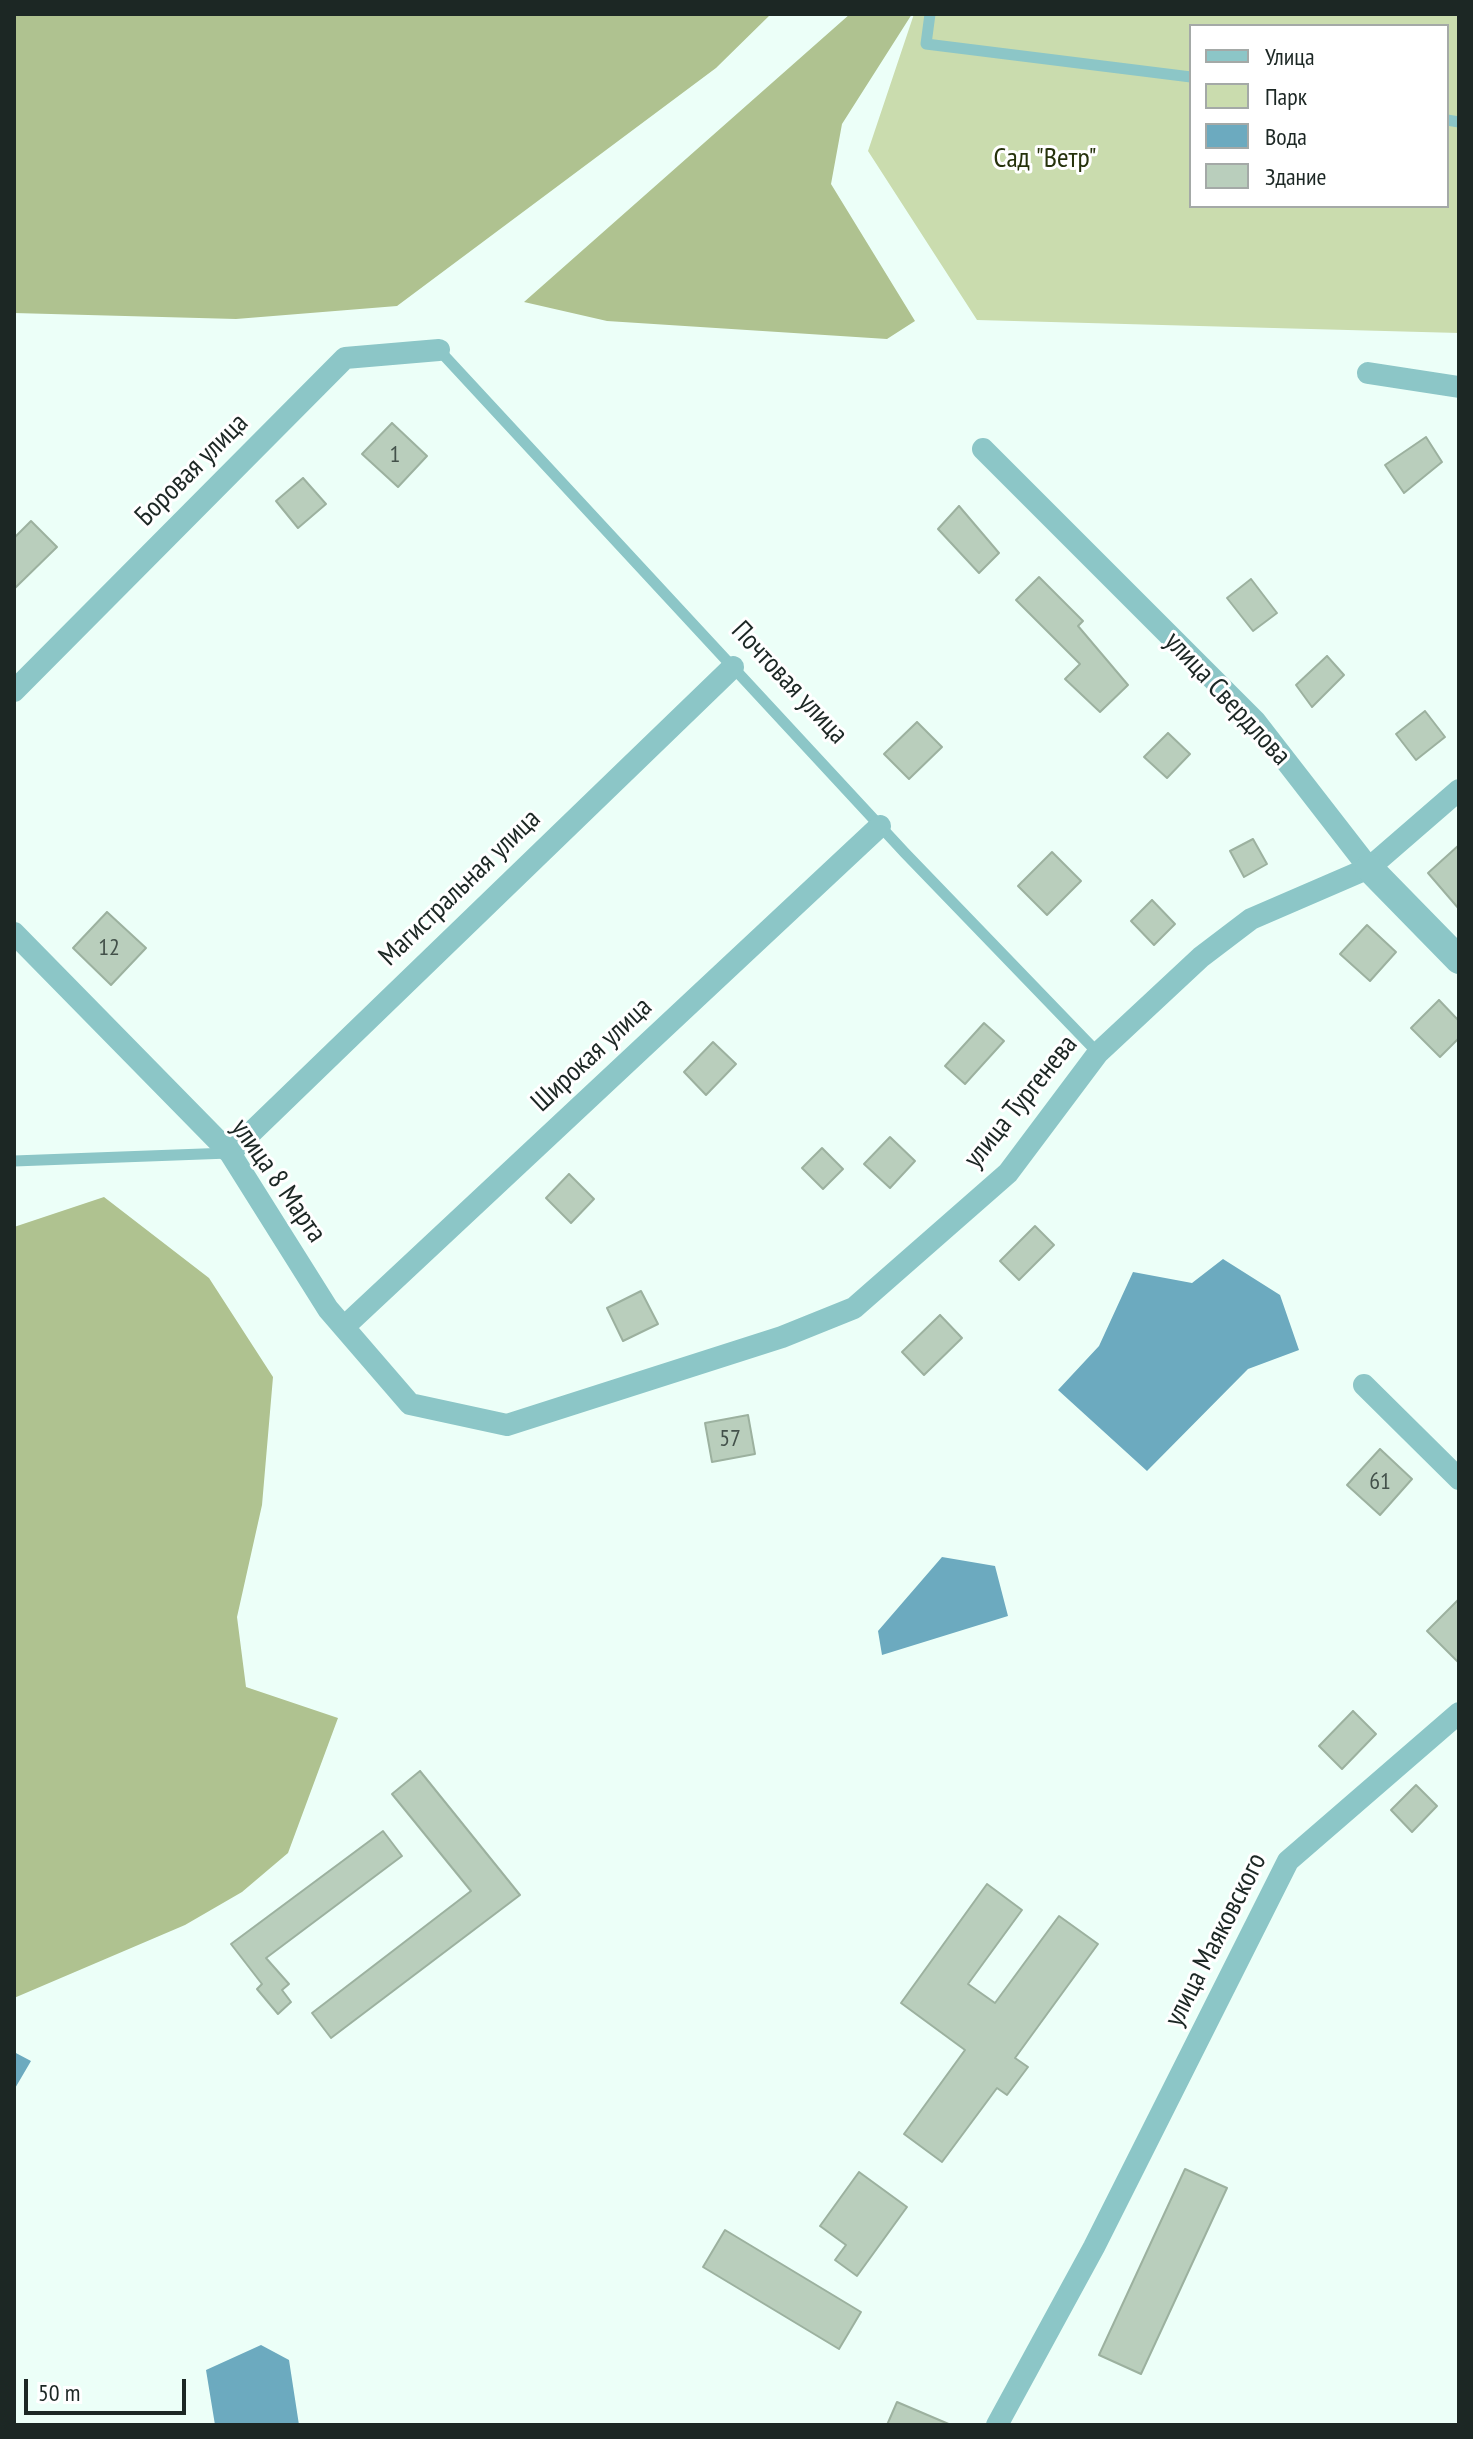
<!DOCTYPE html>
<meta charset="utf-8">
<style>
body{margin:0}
#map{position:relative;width:1473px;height:2439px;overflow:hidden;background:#ecfff8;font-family:"PT Sans Narrow",sans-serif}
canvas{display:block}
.frame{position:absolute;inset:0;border:16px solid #1c2724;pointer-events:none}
.legend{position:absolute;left:1189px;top:24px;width:260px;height:184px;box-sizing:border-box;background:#fff;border:2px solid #a4a9a7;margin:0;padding:10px 14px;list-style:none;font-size:24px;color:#1c2724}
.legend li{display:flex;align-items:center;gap:16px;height:40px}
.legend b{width:40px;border:2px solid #a4a9a7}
.scale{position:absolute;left:24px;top:2379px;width:162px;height:36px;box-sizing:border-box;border:4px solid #1c2724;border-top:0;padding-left:10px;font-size:24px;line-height:28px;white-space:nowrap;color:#1c2724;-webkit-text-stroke:6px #fff;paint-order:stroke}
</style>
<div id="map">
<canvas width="1473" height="2439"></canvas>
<div class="frame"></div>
<ul class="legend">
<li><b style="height:10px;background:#8cc6c7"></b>Улица</li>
<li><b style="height:22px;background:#cadcae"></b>Парк</li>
<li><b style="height:22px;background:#6caabf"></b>Вода</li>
<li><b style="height:22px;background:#b9cebc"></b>Здание</li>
</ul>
<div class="scale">50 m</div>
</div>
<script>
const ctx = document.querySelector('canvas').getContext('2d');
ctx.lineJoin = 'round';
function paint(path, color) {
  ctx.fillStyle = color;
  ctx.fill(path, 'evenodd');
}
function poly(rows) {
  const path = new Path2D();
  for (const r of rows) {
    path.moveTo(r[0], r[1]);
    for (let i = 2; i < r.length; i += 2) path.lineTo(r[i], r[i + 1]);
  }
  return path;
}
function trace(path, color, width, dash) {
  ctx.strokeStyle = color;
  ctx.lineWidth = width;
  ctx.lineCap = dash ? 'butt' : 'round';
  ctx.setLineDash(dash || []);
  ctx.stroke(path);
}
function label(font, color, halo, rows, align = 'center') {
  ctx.font = font + ' "PT Sans Narrow",sans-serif';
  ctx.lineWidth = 6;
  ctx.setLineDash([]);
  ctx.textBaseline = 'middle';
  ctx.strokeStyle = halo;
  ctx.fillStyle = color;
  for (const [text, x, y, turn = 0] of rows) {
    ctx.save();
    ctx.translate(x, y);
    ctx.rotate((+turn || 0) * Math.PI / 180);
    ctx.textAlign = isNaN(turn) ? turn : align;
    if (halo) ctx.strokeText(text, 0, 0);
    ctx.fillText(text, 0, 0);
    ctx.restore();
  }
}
paint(poly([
 [914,14,1459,14,1459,333,977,320,868,151],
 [1191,26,1447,26,1447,206,1191,206]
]), '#cadcae');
paint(poly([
 [14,14,771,14,716,68,397,306,236,319,14,313],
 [850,14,912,14,842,124,831,184,915,321,887,339,607,321,524,302],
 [104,1197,209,1278,273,1377,262,1505,237,1617,246,1687,338,1718,288,1853,242,1892,185,1925,14,1998,14,1227]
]), '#afc290');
paint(poly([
 [1223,1259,1280,1295,1299,1350,1248,1369,1147,1471,1058,1390,1099,1346,1133,1272,1192,1283],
 [942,1557,995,1566,1008,1616,882,1655,878,1631],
 [14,2052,31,2061,14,2090],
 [261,2345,289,2360,299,2425,215,2425,206,2370]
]), '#6caabf');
const building = poly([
 [392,423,427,456,398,487,362,454,392,423],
 [1426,437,1442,462,1404,493,1385,465,1426,437],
 [303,478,326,504,298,528,276,501,303,478],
 [959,506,999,553,979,573,938,529,959,506],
 [31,521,57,547,14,589,14,538,31,521],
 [1039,577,1083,621,1078,626,1128,685,1100,712,1065,679,1080,664,1016,600,1039,577],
 [1251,579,1277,613,1253,631,1227,598,1251,579],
 [1327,656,1344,675,1312,707,1296,685,1327,656],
 [1425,711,1445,737,1416,760,1396,734,1425,711],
 [917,722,942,747,909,779,884,754,917,722],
 [1168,733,1190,754,1167,778,1144,757,1168,733],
 [1253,839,1267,864,1244,877,1230,851,1253,839],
 [1459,845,1459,909,1428,873,1459,845],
 [1052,852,1081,881,1047,915,1018,886,1052,852],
 [1152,900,1175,924,1154,945,1131,921,1152,900],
 [107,912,146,948,111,985,73,948,107,912],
 [1367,925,1396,952,1370,981,1340,954,1367,925],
 [1439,1000,1459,1021,1459,1038,1440,1057,1411,1028,1439,1000],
 [984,1023,1004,1041,965,1084,945,1066,984,1023],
 [713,1042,736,1064,706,1095,684,1072,713,1042],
 [890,1137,915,1161,890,1188,864,1164,890,1137],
 [822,1148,843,1169,823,1189,802,1168,822,1148],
 [569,1174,594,1199,571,1223,546,1198,569,1174],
 [1035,1226,1054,1245,1019,1280,1000,1261,1035,1226],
 [641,1291,658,1324,623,1341,607,1308,641,1291],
 [940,1315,962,1338,924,1375,902,1352,940,1315],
 [748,1415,755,1454,712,1462,705,1423,748,1415],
 [1380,1449,1412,1479,1380,1515,1347,1485,1380,1449],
 [1459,1599,1459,1663,1427,1631,1459,1599],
 [1353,1711,1376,1734,1342,1769,1319,1746,1353,1711],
 [420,1771,520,1895,331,2038,312,2013,471,1891,392,1794,420,1771],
 [1416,1785,1437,1806,1412,1832,1391,1810,1416,1785],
 [383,1831,402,1856,266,1958,289,1984,282,1990,291,2002,278,2014,257,1989,262,1984,231,1944,383,1831],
 [987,1884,1022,1910,968,1984,995,2003,1059,1916,1098,1944,1015,2058,1028,2067,1007,2095,997,2088,942,2162,904,2134,965,2050,901,2003,987,1884],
 [1185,2169,1227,2188,1141,2374,1099,2355,1185,2169],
 [859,2172,907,2207,857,2276,835,2260,846,2245,820,2226,859,2172],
 [725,2230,861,2312,839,2349,703,2267,725,2230],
 [897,2402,951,2425,887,2425,897,2402]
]);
paint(building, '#b9cebc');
trace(building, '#9cb19f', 2);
trace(poly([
 [930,14,926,44,1191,77],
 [1447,120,1459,122],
 [439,350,905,853,1098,1053],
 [14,1161,229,1153]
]), '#8cc6c7', 11);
trace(poly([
 [1368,373,1459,387],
 [983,449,1255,721,1369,868],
 [14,691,345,358,439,350],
 [14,933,230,1153,328,1309,410,1404,507,1425,782,1337,854,1308,1008,1173,1098,1053,1201,957,1251,919,1369,868,1459,790],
 [230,1153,733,667],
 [344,1327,880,826],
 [1364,1385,1459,1479],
 [997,2425,1094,2247,1288,1861,1459,1713]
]), '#8cc6c7', 22);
trace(poly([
 [1369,868,1459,960]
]), '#8cc6c7', 28);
label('24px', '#43514a', null, [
 ["1",395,455],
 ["12",109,948],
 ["57",730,1439],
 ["61",1380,1482]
]);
label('28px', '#26320c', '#fff', [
 ["Сад \"Ветр\"",1045,159]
]);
label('28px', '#1c2724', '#fff', [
 ["Боровая улица",192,470,-45],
 ["Почтовая улица",789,683,47],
 ["улица Свердлова",1227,699,47],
 ["Магистральная улица",460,888,-44],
 ["Широкая улица",592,1055,-43],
 ["улица Тургенева",1021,1102,-51],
 ["улица 8 Марта",278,1181,55],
 ["улица Маяковского",1216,1940,-63]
]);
</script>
